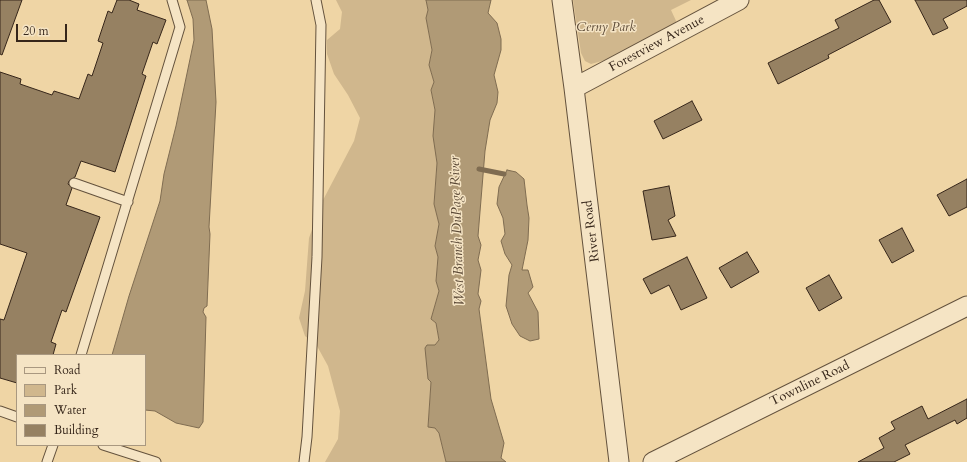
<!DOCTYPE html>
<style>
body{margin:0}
#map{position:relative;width:967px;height:462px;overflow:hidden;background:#efd5a5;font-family:Cardo,serif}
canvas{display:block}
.legend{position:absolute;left:16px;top:354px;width:130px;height:92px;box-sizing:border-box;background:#f5e4c4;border:1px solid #a99880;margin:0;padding:5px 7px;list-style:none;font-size:12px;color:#36261a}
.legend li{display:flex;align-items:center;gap:8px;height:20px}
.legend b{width:20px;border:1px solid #a99880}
.scale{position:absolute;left:16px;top:24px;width:51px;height:18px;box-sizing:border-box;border:2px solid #36261a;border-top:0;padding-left:5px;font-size:12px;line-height:14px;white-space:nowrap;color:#36261a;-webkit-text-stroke:3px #f5e4c4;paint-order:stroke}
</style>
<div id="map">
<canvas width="967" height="462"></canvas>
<ul class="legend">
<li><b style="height:5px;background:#f5e4c4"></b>Road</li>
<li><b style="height:11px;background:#d0b78d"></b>Park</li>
<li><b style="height:11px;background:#b09a76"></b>Water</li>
<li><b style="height:11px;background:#968162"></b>Building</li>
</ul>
<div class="scale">20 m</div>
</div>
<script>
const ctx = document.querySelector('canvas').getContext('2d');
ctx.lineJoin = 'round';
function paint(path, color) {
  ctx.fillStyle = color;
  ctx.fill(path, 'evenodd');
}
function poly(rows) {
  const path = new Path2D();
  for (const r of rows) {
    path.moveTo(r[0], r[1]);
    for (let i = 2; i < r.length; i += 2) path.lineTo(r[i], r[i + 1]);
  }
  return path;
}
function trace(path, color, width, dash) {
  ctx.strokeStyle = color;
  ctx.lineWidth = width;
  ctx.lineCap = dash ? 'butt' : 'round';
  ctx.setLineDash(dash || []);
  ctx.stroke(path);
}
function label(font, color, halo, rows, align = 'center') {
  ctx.font = font + ' Cardo,serif';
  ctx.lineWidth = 3;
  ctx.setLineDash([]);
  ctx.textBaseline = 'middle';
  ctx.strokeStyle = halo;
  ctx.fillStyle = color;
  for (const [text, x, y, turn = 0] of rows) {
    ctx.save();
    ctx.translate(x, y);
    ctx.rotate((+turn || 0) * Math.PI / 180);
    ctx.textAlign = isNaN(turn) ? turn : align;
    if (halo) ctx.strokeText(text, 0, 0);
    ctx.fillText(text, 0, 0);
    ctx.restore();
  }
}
paint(poly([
 [336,0,426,0,428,10,426,18,432,50,429,65,434,82,431,90,435,110,434,136,437,163,434,204,439,224,435,246,438,257,436,281,439,291,431,319,436,323,439,340,435,345,429,345,431,382,428,426,436,428,439,433,446,462,325,462,338,439,340,411,328,366,317,346,305,336,299,318,305,291,309,238,322,202,354,141,360,118,348,95,334,74,327,54,327,40,340,29,342,12],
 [573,0,691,0,671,10,677,23,609,59,591,64,585,61,581,53]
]), '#d0b78d');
const water = poly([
 [187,0,206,0,212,29,216,102,209,227,210,234,207,306,204,308,203,312,206,317,203,422,199,428,176,423,155,411,145,410,145,355,112,355,129,296,160,201,164,174,176,126,194,40,193,19,187,0],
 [426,0,491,0,488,13,497,23,501,39,501,50,494,75,498,92,497,103,490,120,485,151,478,236,481,245,478,260,481,270,478,294,481,301,479,309,491,399,504,443,501,458,506,462,446,462,439,433,435,428,428,427,431,382,428,379,425,348,427,345,435,345,439,340,436,323,431,319,439,291,436,281,438,257,435,246,439,224,434,204,437,163,433,136,435,110,431,90,434,82,429,65,432,50,426,18,428,10,426,0],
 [507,170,516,172,524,179,527,205,529,218,528,240,522,270,528,270,533,287,528,293,538,312,539,339,530,341,520,336,512,324,506,306,509,275,512,265,505,254,501,241,505,234,503,218,497,204,499,187,507,170]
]);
paint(water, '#b09a76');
trace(water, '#7f6c51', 1);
trace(poly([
 [479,169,504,174]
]), '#7f6c51', 5);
const building = poly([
 [0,0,22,0,2,55,0,54,0,0],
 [117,0,129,0,139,4,137,10,166,20,157,44,153,42,142,74,146,76,115,172,81,161,75,177,69,181,68,184,72,188,66,205,100,217,66,312,62,310,51,342,56,344,53,355,17,355,17,383,0,378,0,319,4,320,27,253,0,244,0,72,21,79,20,84,52,95,54,91,79,99,88,74,92,76,103,43,98,41,108,11,112,13,117,0],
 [874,0,879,0,891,22,828,55,829,58,778,84,768,63,839,28,835,20,874,0],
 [915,0,967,0,967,6,943,19,948,28,933,35,915,0],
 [692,101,702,120,663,139,654,121,692,101],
 [967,179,967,207,949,216,937,195,967,179],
 [669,186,675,216,668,220,676,236,652,240,643,191,669,186],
 [902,228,914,251,892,263,879,240,902,228],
 [747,252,759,272,731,288,719,268,747,252],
 [687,257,707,298,681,310,669,285,651,294,643,279,687,257],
 [829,275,842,298,819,311,806,288,829,275],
 [967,399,967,418,957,424,955,420,905,445,910,454,894,462,858,462,884,448,879,438,895,429,891,422,922,406,928,419,967,399]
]);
paint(building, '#968162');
trace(building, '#36261a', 1);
const lane = poly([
 [74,183,128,202],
 [81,355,180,27,172,0],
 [0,411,17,417],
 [103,445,156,462],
 [47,462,53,445],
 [304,462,307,437,317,257,321,25,316,0]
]);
const street = poly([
 [562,0,574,88,619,462],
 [574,88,739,0],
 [653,462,967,306]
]);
trace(lane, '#64523d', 11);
trace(street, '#64523d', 21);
trace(lane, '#f5e4c4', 9);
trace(street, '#f5e4c4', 19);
label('italic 13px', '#5c4a37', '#f5e4c4', [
 ["Cerny Park",606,28]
]);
label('13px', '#36261a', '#f5e4c4', [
 ["Forestview Avenue",657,44,-28],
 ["River Road",592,231,-97],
 ["Townline Road",810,384,-26]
]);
label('italic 14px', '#5b4936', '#f5e4c4', [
 ["West Branch DuPage River",458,231,-92]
]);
</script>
